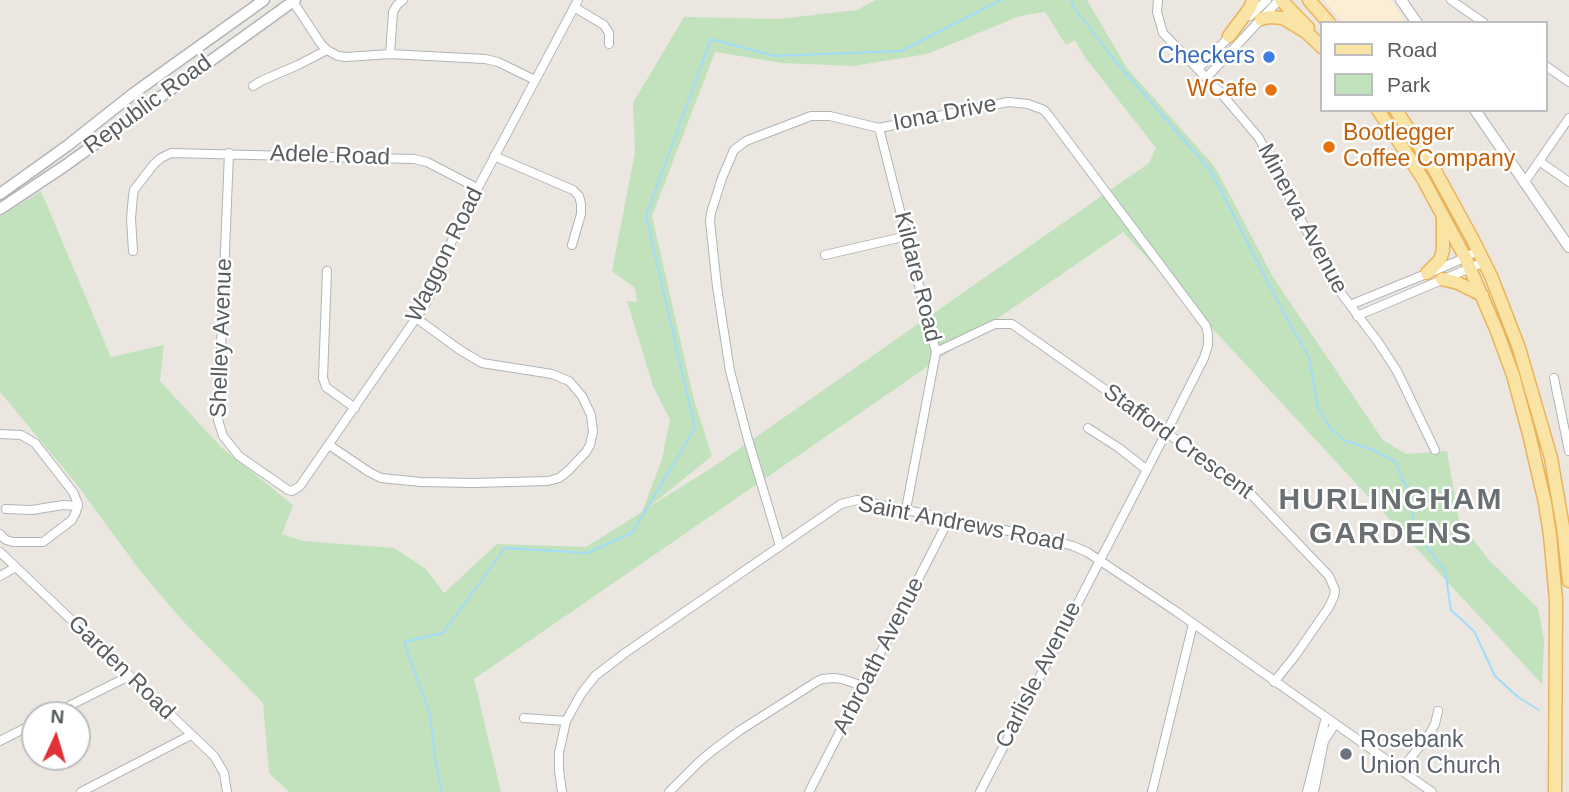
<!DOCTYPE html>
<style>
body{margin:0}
#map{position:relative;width:1569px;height:792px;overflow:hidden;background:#ebe7e0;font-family:Helvetica,sans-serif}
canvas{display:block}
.legend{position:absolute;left:1320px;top:21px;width:228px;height:91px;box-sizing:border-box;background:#fff;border:2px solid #bdbebf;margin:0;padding:9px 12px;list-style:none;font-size:21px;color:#595d60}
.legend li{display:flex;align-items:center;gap:14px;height:35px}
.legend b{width:35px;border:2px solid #bdbebf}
.north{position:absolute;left:21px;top:701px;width:70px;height:70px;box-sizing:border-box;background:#fff;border:2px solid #bdbebf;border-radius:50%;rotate:4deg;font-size:19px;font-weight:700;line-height:28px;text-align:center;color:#595d60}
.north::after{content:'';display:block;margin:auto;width:24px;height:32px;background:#df3136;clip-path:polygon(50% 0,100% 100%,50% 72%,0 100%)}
</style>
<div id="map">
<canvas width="1569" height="792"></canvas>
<ul class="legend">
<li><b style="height:9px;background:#fae4a5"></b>Road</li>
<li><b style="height:19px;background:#c1e2bd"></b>Park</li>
</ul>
<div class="north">N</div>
</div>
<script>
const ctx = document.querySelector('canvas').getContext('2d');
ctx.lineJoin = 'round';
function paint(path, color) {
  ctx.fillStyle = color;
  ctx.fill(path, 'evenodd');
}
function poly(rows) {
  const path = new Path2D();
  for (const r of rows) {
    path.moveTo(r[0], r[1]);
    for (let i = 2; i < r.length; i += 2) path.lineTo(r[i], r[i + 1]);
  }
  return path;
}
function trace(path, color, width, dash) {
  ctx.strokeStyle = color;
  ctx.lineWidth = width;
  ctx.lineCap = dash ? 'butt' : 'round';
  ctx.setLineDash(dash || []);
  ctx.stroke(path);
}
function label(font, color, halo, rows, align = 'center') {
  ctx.font = font + ' Helvetica,sans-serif';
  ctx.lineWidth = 5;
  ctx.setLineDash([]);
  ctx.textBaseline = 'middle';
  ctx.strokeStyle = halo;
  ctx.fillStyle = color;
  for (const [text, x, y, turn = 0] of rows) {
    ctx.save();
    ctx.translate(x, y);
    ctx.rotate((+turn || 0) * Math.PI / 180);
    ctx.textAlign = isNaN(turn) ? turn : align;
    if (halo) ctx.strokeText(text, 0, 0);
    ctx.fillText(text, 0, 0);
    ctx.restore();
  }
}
paint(poly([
 [1324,0,1391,0,1406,23,1343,23]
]), '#fbeed4');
paint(poly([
 [876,0,1087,0,1127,68,1215,167,1273,277,1383,440,1406,454,1447,451,1459,521,1489,560,1538,608,1544,640,1542,684,1123,232,474,679,501,792,289,792,269,773,263,703,182,620,141,572,75,482,0,392,0,217,41,191,111,357,164,345,160,381,222,448,293,505,282,534,302,541,394,548,426,569,444,593,497,544,586,547,642,512,662,459,670,420,653,386,627,301,637,302,635,288,612,271,635,152,633,103,684,17,779,19,857,10],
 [1045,12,1066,45,1075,40,1084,56,1156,148,1149,163,713,467,649,507,712,456,694,400,652,216,715,52,782,63,853,66,927,54,1020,16]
]), '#c1e2bd');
trace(poly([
 [1071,0,1073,6,1111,56,1211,171,1281,308,1309,357,1318,408,1331,429,1344,440,1373,450,1396,462,1400,475,1411,494,1413,521,1417,535,1445,570,1451,610,1474,631,1495,676,1518,697,1539,710],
 [442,792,436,765,430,715,404,642,443,633,505,548,587,553,632,533,695,428,646,216,711,39,774,56,901,51,1001,0]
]), '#a1dcfa', 2);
const minor = poly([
 [292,0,321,44,327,50,338,56,346,57,390,54,485,59,498,62,535,80],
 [1158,0,1157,12,1163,33,1220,92,1259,138,1312,241,1341,293,1378,342,1397,371,1435,450],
 [1451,0,1484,23],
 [574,7,604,25,609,33,609,44],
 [1250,16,1267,0],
 [390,54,393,12,397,5,403,0],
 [1546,66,1569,82],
 [1199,68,1231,35],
 [1207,77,1279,0],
 [253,86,261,81,298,65,327,50],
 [879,128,936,352,906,509],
 [229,153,218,420,223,436,239,456,288,490,292,491,300,486,425,305,437,281,457,227,578,0],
 [494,156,573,190,579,196,581,204,581,214,572,245],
 [1539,161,1569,182],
 [1524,183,1569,118],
 [133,251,131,218,133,196,134,190,154,164,161,158,171,153,414,159,427,162,477,188],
 [825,255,907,236],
 [327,271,323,378,326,387,330,390,355,408],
 [1350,305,1453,263,1478,251],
 [1357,316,1484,262],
 [936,352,995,324,1012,324,1245,488,1329,576,1335,590,1334,596,1329,607,1295,656,1274,682],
 [1554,378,1569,451],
 [1088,428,1119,448,1147,470],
 [0,434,21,435,35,443,73,492,78,504,76,512,72,520,43,542,13,542,6,540,0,534],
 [329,445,369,472,381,478,421,482,473,483,548,481,559,478,568,471,586,452,590,445,593,432,591,415,582,396,569,381,552,374,482,363,460,350,416,318],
 [6,509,32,510,63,505,78,506],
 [780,546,747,436,730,371,717,287,710,221,711,213,722,178,734,150,746,141,811,116,830,116,879,128,1008,102,1028,104,1044,110,1049,116,1206,326,1208,334,1208,345,1204,358,1167,431,980,792],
 [0,552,214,756,224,773,227,792],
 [0,576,16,567],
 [51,715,129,676],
 [524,718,566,721],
 [0,741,35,723],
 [1401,770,1429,735,1435,724,1438,711],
 [81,792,191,735],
 [562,792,559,770,559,753,566,721,581,694,595,676,625,653,841,504,857,500,1048,539,1073,546,1087,552,1177,612,1432,792],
 [669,792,698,763,712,751,739,731,816,682,822,679,833,678,842,679,863,686],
 [809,792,949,519],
 [1152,792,1193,624],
 [1307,792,1326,717],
 [1314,792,1324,741,1335,724]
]);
const tertiary = poly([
 [1401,0,1417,23],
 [1475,110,1569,247]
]);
const secondary = poly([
 [0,194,67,146,134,93,264,0],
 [0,209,66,165,295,0]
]);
const primary = poly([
 [1281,0,1308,28],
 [1309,0,1329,23],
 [1261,19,1269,17,1283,18,1306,32,1322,47],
 [1229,36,1250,8,1253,0],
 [1378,110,1423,179,1465,257,1496,329,1513,375,1529,434,1545,503,1550,535,1556,600,1555,792],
 [1396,110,1433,167,1473,240,1491,276,1519,348,1551,458,1563,527,1569,581],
 [1427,273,1440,260,1443,250,1443,218],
 [1442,279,1458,283,1482,295]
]);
trace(minor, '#b1b4b7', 10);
trace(tertiary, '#b1b4b7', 12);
trace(secondary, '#b0b4b7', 13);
trace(primary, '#e9b35b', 15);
trace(minor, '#fff', 8);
trace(tertiary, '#fff', 10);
trace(secondary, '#fff', 10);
trace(primary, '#fae4a5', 12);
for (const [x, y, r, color] of [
 [1269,57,7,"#3f7fe0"],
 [1271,90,7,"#e8710a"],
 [1329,147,7,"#e8710a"],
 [1346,754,7,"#6b7280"]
]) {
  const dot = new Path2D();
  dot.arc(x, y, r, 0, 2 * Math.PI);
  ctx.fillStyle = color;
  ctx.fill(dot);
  trace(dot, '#fff', 2.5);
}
label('23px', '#366cbe', '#fff', [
 ["Checkers",1255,57]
], 'right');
label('23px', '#c56008', '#fff', [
 ["WCafe",1257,90],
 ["Bootlegger",1343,134,"left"],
 ["Coffee Company",1343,160,"left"]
], 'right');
label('23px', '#595d60', '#fff', [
 ["Republic Road",148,105,-36],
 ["Iona Drive",945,114,-11],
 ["Adele Road",330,156,2],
 ["Minerva Avenue",1302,219,62],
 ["Waggon Road",445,255,-64],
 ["Kildare Road",917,277,76],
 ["Shelley Avenue",222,338,-88],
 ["Stafford Crescent",1178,442,36],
 ["Saint Andrews Road",961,524,11],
 ["Arbroath Avenue",879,656,-63],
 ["Garden Road",121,668,44],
 ["Carlisle Avenue",1039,675,-63]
]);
label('23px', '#5b616d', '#fff', [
 ["Rosebank",1360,741],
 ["Union Church",1360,767]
], 'left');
ctx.letterSpacing = '2px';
label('bold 30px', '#6a6f72', '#fff', [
 ["HURLINGHAM",1391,501],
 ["GARDENS",1391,535]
]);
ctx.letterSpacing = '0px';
</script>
